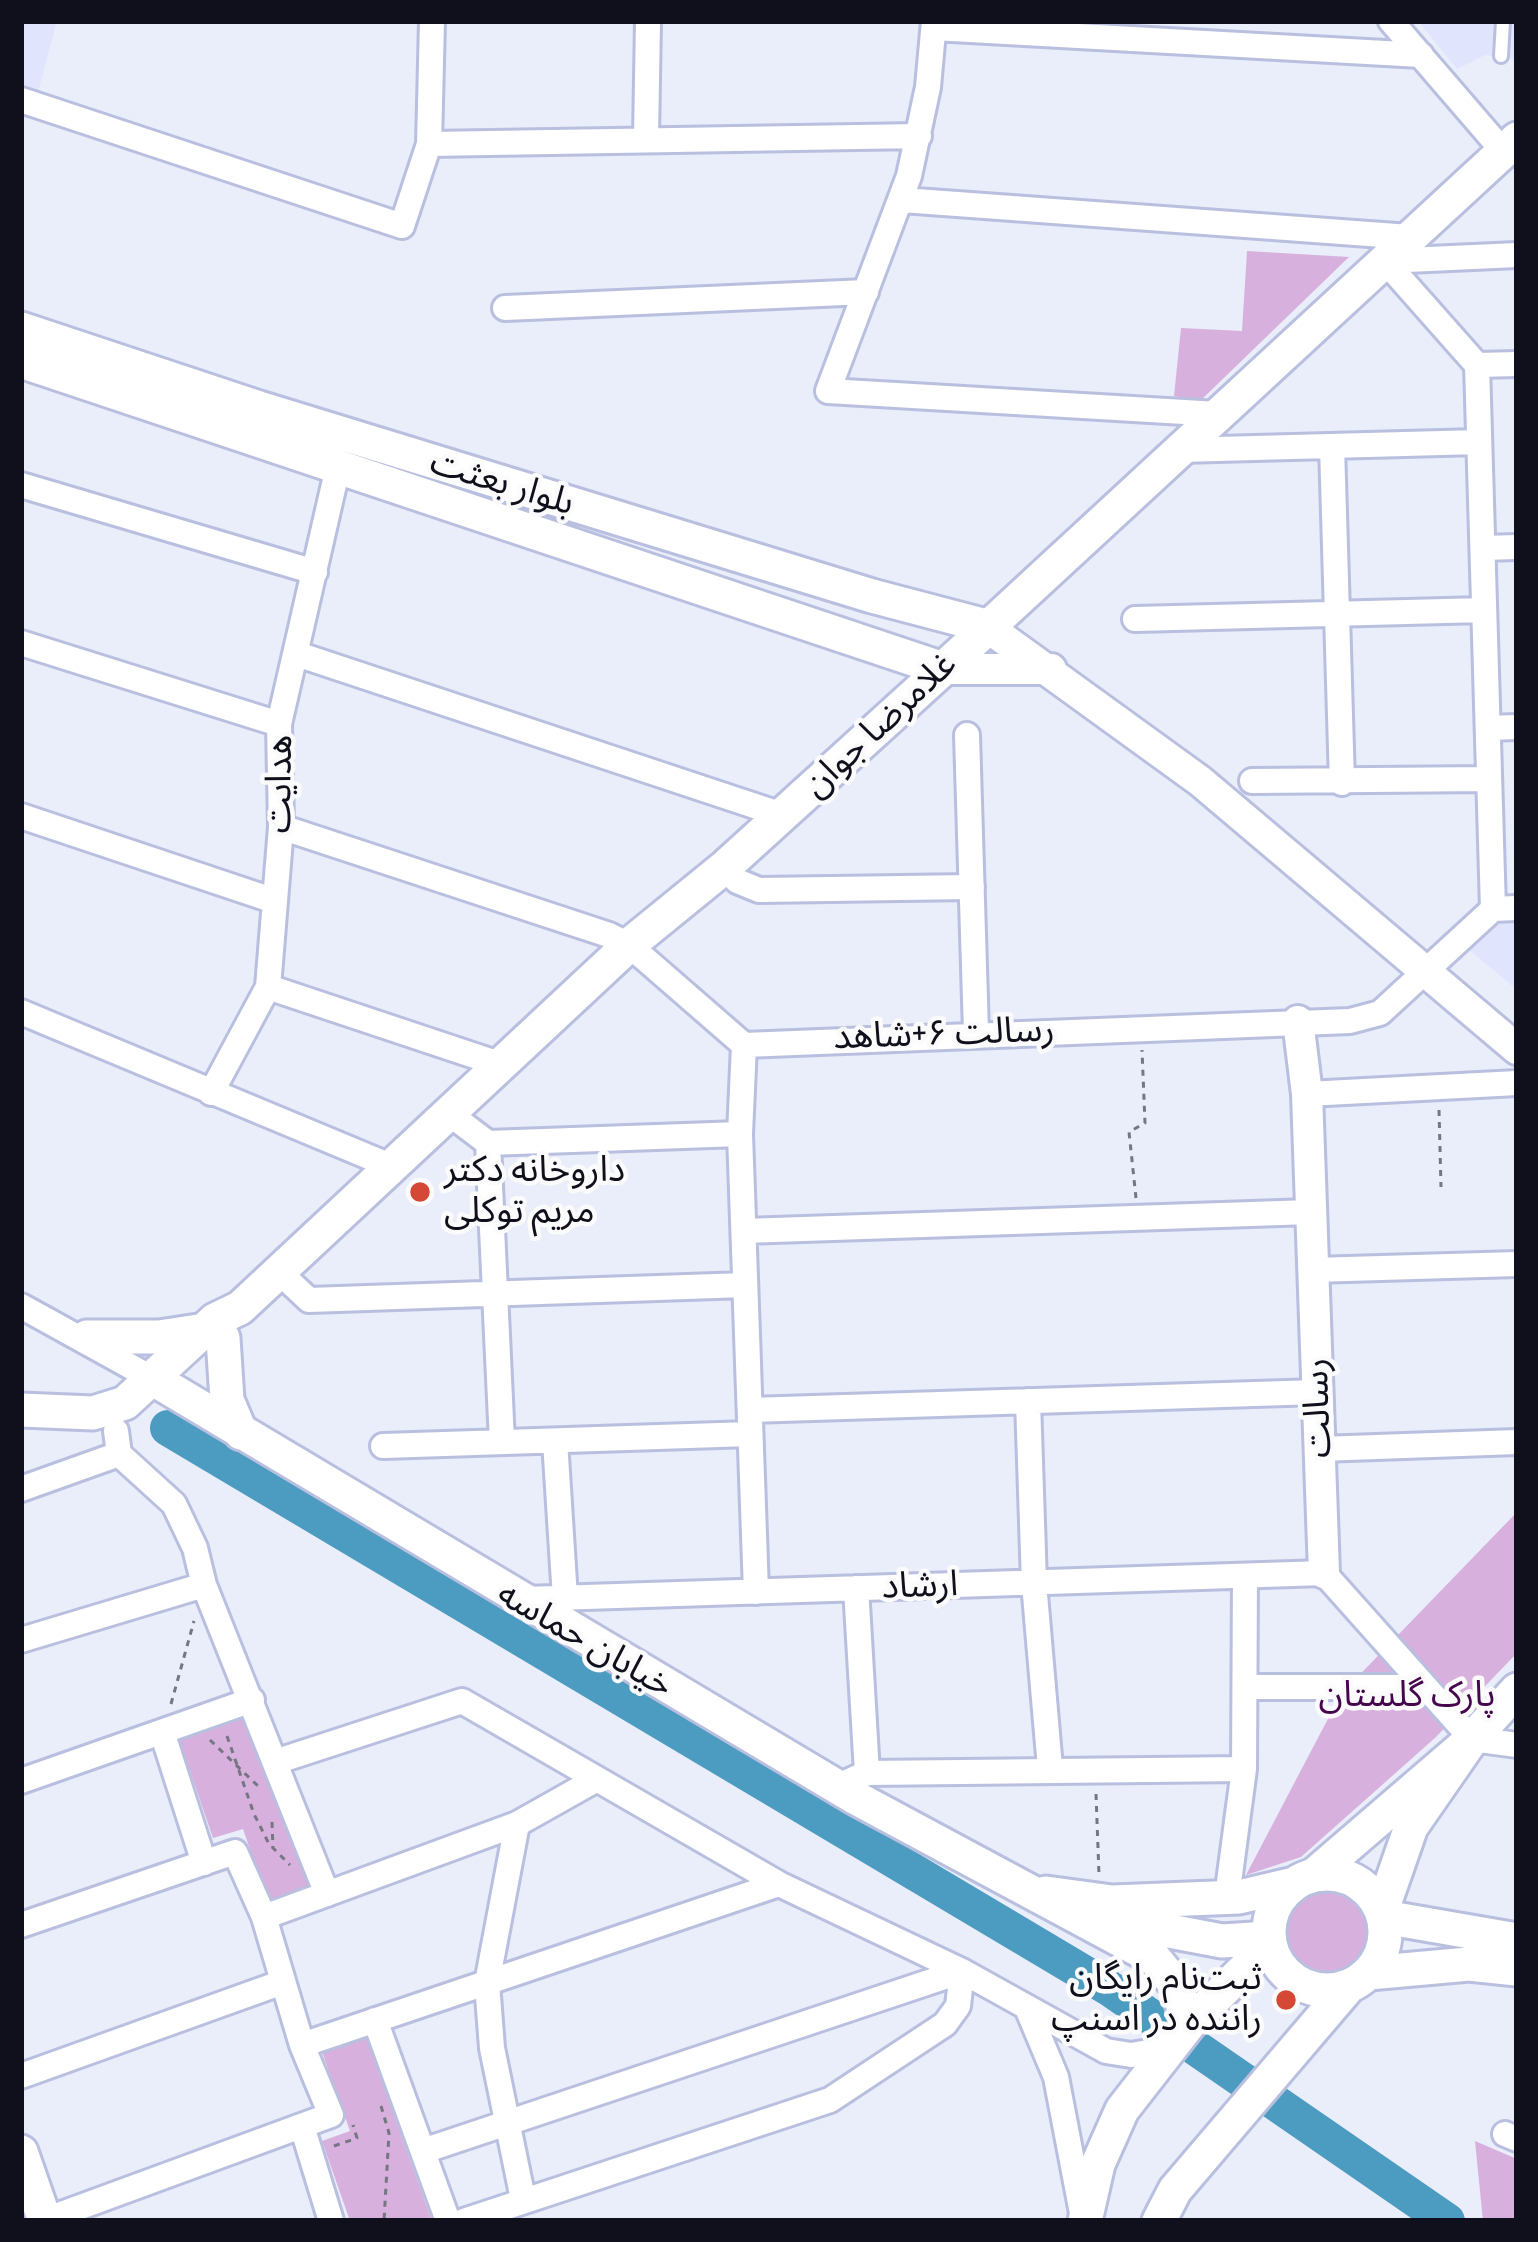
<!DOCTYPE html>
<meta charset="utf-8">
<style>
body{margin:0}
#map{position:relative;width:1538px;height:2242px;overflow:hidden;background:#eaedfa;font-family:"PT Sans Narrow",sans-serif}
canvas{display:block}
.frame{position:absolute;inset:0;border:24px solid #0f101b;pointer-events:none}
</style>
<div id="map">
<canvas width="1538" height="2242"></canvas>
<div class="frame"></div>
</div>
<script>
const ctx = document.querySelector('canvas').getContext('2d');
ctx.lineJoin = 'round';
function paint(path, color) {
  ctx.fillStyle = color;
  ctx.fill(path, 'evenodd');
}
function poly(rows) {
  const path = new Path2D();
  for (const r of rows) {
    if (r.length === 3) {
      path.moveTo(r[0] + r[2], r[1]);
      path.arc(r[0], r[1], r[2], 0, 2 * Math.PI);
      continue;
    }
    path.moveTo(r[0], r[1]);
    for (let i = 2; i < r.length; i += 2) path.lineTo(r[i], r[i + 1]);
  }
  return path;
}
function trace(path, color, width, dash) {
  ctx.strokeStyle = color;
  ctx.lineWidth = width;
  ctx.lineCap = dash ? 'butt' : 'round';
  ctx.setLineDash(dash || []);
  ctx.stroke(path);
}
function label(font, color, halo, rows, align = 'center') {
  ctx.font = font + ' "PT Sans Narrow","Noto Sans Arabic",sans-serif';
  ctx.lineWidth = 9;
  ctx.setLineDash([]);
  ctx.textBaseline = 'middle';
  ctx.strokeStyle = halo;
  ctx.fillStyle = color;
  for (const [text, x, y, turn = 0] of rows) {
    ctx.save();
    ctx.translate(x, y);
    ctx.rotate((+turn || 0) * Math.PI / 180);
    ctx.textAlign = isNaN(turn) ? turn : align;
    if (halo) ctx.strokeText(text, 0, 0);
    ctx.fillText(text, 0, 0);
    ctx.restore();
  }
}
paint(poly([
 [21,21,57,21,38,92,21,88],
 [1418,21,1517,21,1517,60,1485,55,1457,69],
 [1517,923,1517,990,1466,947,1489,924]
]), '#e0e5fd');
paint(poly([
 [1247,251,1349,257,1200,401,1174,396,1181,328,1242,331],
 [1517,1512,1517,1653,1436,1737,1301,1857,1246,1875,1341,1694],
 [249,1709,310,1887,268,1902,243,1829,213,1838,177,1733],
 [1328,1930,48],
 [365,2034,432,2221,350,2221,322,2141,350,2131,321,2049],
 [1475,2141,1517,2159,1517,2221,1483,2221]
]), '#d8b0dd');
trace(poly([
 [168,1428,1109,1988,1447,2221]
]), '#4c9bc1', 36);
const service = poly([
 [1501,56,1503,21]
]);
const minor = poly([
 [934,21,928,87,909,176,828,391,1218,414],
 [1391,21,1503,151],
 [934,28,1421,55],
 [21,100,402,226,429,144,432,21],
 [646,137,648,21],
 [429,144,919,136],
 [902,200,1410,237],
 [1385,261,1477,365],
 [1385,261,1517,255],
 [505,308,866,292],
 [1477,365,1493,909],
 [1477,365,1517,364],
 [1332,446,1342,783],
 [1180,450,1479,442],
 [21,485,315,572],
 [1483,548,1517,547],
 [1135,619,1484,610],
 [21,643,279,724],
 [297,654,782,815],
 [1488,728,1517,727],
 [967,735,976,1033],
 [1252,781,1489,779],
 [21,816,275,901],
 [281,827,609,935,629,945,744,1045,1350,1021,1380,1013,1493,909,1517,908],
 [726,866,737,881,759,890,972,887],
 [268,987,505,1066],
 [21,1012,393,1167],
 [744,1045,740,1134,756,1592],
 [211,1093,268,987,281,827,279,724,338,467],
 [1307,1094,1517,1083],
 [451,1115,488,1143],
 [488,1143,502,1442],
 [488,1143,740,1134],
 [744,1231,1311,1212],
 [1313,1270,1517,1264],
 [279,1272,309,1300,745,1285],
 [21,1306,155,1380],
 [1028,1401,1034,1583,1050,1768],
 [750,1410,1318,1392],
 [555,1441,565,1598],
 [383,1446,750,1434],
 [1320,1449,1517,1442],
 [119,1454,174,1504,195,1548,204,1585,327,1894],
 [21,1489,119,1454,116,1431],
 [856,1588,867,1773],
 [524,1599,1324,1573,1472,1739,1517,1745],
 [21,1640,204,1585],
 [1248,1687,1423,1687],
 [163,1735,204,1863],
 [278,1761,462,1701,779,1884,962,1971,1106,2051,1131,2055,1166,2049],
 [21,1781,252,1700],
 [836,1787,867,1773,1244,1769],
 [1227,1897,1244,1769,1245,1576],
 [264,1917,517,1824],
 [21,1925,235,1852,264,1917,302,2045,331,2115,45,2220],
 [1027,2008,1056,2077,1082,2213],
 [375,2020,448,2221],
 [302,2045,779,1884],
 [21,2076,283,1982],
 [302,2126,331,2221],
 [1505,2134,1517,2139],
 [423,2151,962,1971,958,2006,945,2024,830,2100,464,2221],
 [523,2199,492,2048,487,1983,517,1824,597,1779]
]);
const tertiary = poly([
 [986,626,1200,781,1517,1049],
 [943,669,1051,669],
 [1298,1021,1307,1094,1324,1573]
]);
const secondary = poly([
 [21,329,259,408,872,596,986,626],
 [21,361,943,669],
 [87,1337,159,1337,205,1330],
 [223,1338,227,1400,241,1433],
 [155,1380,856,1798,1154,1958,1176,1985,1189,2024],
 [21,1410,93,1413,125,1403,215,1320,240,1308,629,945,726,866,943,669,1517,139],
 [1472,1739,1517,1690],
 [1327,1932,58],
 [1314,1875,1472,1739,1411,1827,1382,1910],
 [1046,1893,1112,1902,1239,1897,1294,1884],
 [1384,1917,1517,1940],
 [1101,1918,1222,1941,1269,1938],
 [1369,1973,1469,1964,1517,1969],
 [21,2152,45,2221],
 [1085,2221,1098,2164,1122,2110,1189,2024,1270,1944],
 [1159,2221,1175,2190,1349,1986]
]);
trace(service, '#b9bfdf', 18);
trace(minor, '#b9bfdf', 30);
trace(tertiary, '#b9bfdf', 36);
trace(secondary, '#b9bfdf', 39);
trace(poly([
 [1439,1110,1441,1187],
 [1136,1198,1129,1132,1145,1123,1142,1050],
 [171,1704,194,1621],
 [227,1736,254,1814,269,1844,290,1865],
 [210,1740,259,1787],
 [1096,1794,1099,1875],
 [272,1822,273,1848],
 [381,2106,389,2133,384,2221],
 [334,2146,357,2138,353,2125]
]), '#747682', 3, [6, 6]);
trace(service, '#fff', 12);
trace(minor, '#fff', 24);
trace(tertiary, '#fff', 30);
trace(secondary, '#fff', 33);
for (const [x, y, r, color] of [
 [420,1192,12,"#d54835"],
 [1286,2000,12,"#d54835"]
]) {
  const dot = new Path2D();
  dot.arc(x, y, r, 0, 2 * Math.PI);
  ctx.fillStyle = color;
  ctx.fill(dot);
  trace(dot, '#fbfbfb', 4.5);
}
label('36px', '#0f101b', '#fbfbfb', [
 ["بلوار بعثت",502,483,17],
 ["غلامرضا جوان",880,725,-43],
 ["هدایت",280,784,-89],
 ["رسالت ۶+شاهد",944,1034,-2],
 ["رسالت",1318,1408,-92],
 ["ارشاد",920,1586,-2],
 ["خیابان حماسه",585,1640,30]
]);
label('36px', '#0f101b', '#fbfbfb', [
 ["داروخانه دکتر",444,1171],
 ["مریم توکلی",444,1212],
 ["ثبت‌نام رایگان",1262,1979,"right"],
 ["راننده در اسنپ",1262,2020,"right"]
], 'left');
label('36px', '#46064e', '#fbfbfb', [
 ["پارک گلستان",1407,1696]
]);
</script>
